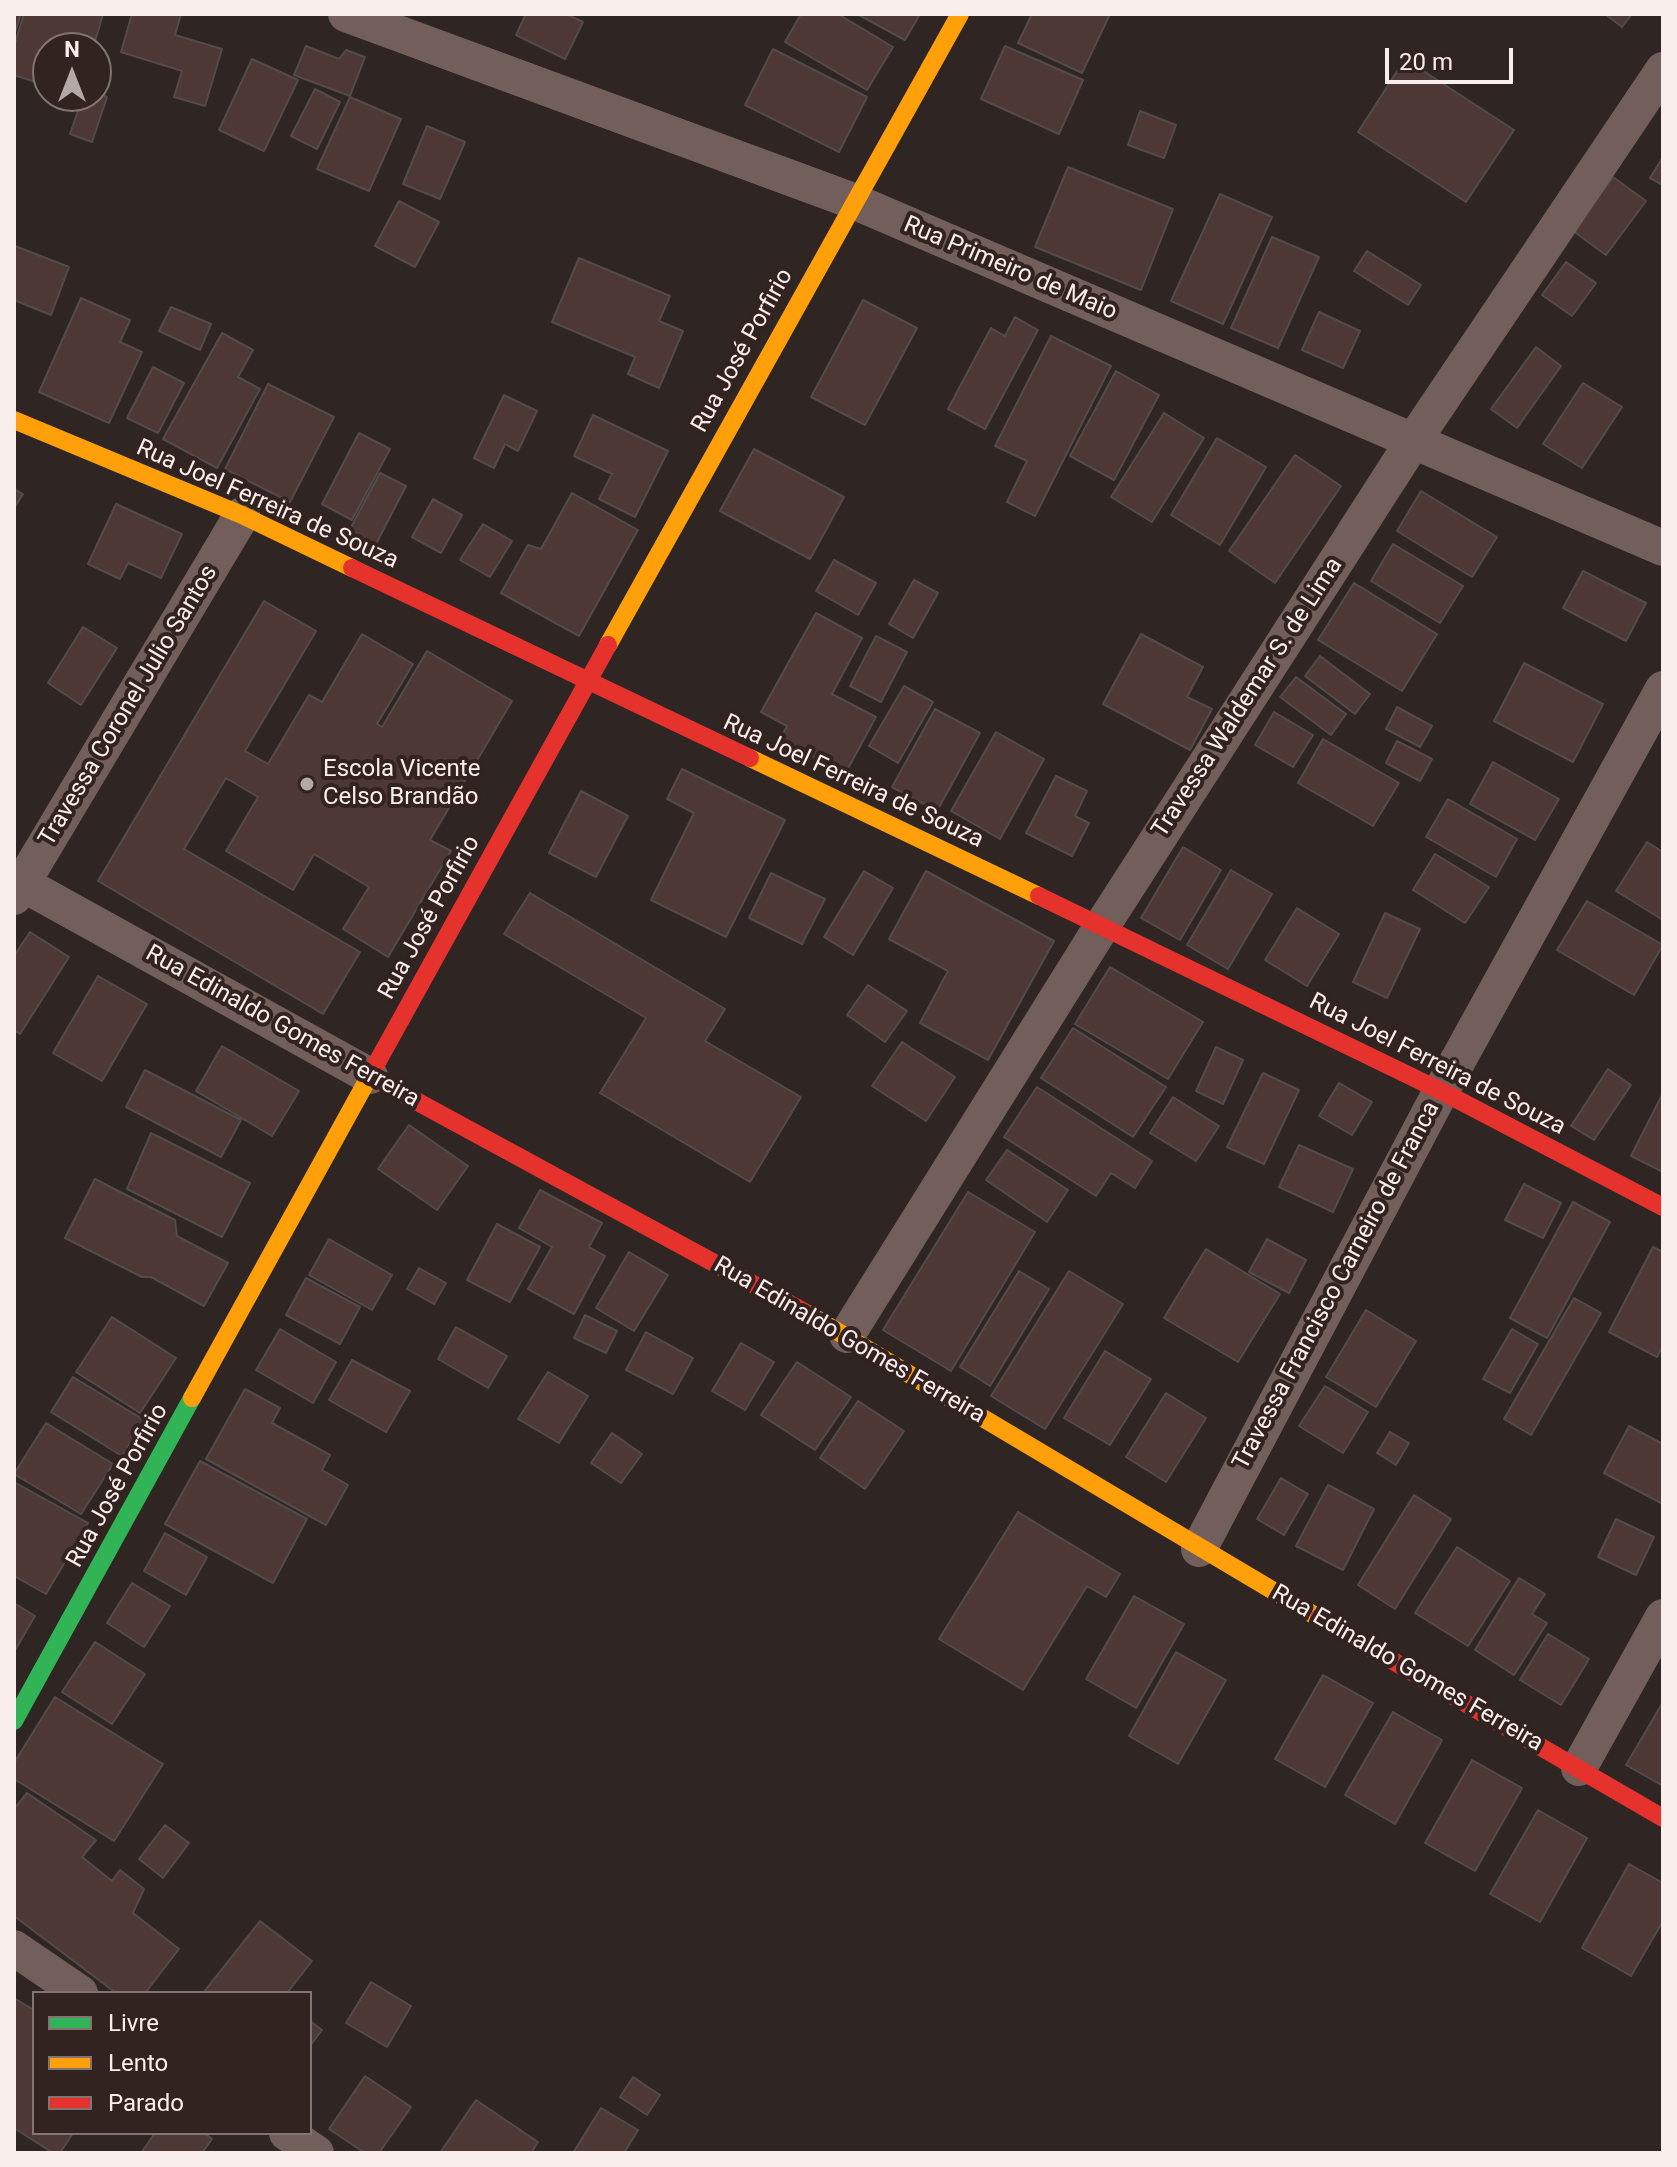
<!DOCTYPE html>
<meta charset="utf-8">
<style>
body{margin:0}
#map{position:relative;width:1677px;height:2167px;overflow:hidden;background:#2f2624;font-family:Roboto,sans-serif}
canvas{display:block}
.frame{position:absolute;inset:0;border:16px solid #f9eeec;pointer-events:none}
.legend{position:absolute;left:32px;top:1991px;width:280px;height:144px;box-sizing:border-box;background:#332320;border:2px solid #827472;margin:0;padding:10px 14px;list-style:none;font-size:24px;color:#f9eeec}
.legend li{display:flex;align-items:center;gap:16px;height:40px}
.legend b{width:40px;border:2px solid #827472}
.north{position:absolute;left:32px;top:32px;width:80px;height:80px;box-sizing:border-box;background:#332320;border:2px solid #827472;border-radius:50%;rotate:0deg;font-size:22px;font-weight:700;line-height:32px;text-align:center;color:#f9eeec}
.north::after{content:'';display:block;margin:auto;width:28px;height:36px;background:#b2a8a6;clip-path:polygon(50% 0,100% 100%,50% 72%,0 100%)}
.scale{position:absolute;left:1385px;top:48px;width:128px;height:36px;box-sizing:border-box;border:4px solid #f9eeec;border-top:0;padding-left:10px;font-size:24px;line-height:28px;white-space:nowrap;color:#f9eeec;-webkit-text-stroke:6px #332320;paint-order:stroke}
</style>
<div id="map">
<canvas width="1677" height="2167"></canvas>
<div class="frame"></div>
<ul class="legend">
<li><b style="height:10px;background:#30b455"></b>Livre</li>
<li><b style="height:10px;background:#ff9f0a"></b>Lento</li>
<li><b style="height:10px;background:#e5322d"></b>Parado</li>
</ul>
<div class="north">N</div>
<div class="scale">20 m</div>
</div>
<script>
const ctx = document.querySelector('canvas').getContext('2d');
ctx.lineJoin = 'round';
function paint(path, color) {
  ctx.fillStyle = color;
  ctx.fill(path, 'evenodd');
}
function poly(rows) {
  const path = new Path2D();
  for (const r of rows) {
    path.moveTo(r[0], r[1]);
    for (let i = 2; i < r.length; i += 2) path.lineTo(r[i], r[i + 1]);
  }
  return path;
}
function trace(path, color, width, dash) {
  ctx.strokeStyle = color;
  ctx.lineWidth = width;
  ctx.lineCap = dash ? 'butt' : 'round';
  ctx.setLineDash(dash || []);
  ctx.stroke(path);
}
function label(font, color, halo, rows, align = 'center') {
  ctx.font = font + ' Roboto,sans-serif';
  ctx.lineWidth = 8;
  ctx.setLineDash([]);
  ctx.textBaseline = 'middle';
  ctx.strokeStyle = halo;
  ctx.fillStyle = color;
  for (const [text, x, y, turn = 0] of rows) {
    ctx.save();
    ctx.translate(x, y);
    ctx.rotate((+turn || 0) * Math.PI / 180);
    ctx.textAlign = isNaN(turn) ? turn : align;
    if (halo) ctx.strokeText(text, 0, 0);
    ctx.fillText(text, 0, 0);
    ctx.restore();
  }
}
const building = poly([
 [14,14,21,14,14,36,14,14],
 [24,14,103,14,93,48,48,48,48,86,14,75,14,46,24,14],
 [132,14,181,14,175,35,222,49,205,106,174,97,182,71,121,52,132,14],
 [526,14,566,14,583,22,565,59,516,35,526,14],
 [801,14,838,14,893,47,867,90,785,42,801,14],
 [857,14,920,14,905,40,857,14],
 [1032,14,1110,14,1082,73,1018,43,1032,14],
 [1605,14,1632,14,1622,27,1605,14],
 [306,46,339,59,346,50,365,57,350,96,294,75,306,46],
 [1005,46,1083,80,1059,134,981,99,1005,46],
 [773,49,867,97,839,152,745,105,773,49],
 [252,59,298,80,264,151,219,130,252,59],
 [1405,59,1514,130,1466,202,1358,132,1405,59],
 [315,89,340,102,317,149,291,136,315,89],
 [96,93,107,97,92,142,70,134,83,96,96,96,96,93],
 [350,97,401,119,369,191,317,169,350,97],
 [1140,111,1176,125,1164,158,1128,145,1140,111],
 [427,126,465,142,440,199,403,184,427,126],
 [1663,157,1663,185,1650,178,1663,157],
 [1068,167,1173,209,1141,290,1035,247,1068,167],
 [1613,177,1646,201,1606,255,1573,231,1613,177],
 [1220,194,1272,217,1223,324,1171,301,1220,194],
 [399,201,439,222,415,267,375,246,399,201],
 [1272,237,1319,257,1278,348,1231,328,1272,237],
 [15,246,69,267,51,315,14,300,15,246],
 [1367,251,1421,285,1408,305,1354,271,1367,251],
 [579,258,670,296,659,321,683,331,659,388,628,374,635,357,552,322,579,258],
 [1566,262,1596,283,1572,316,1542,295,1566,262],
 [81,298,130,320,120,342,142,352,109,423,39,392,81,298],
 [863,300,917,328,865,425,811,397,863,300],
 [171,307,211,324,200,350,159,331,171,307],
 [1319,312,1360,331,1343,368,1302,350,1319,312],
 [1015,317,1038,330,985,429,948,409,991,328,1005,336,1015,317],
 [222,333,253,350,238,377,260,389,217,468,163,439,222,333],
 [1051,336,1111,366,1035,516,1007,502,1027,461,995,446,1051,336],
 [1536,347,1561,366,1517,428,1491,409,1536,347],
 [153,367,184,383,158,433,127,418,153,367],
 [1116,371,1159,395,1114,480,1070,456,1116,371],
 [1583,383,1622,407,1582,468,1543,444,1583,383],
 [268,384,334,417,290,502,225,469,268,384],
 [504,395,537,411,518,451,505,444,494,468,474,458,504,395],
 [1164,413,1204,438,1152,522,1111,497,1164,413],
 [593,415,668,451,635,517,599,499,612,474,574,456,593,415],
 [359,433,390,449,352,520,322,504,359,433],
 [1217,438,1266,467,1220,545,1171,515,1217,438],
 [754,449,844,497,810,559,720,511,754,449],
 [1295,455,1341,486,1275,583,1229,551,1295,455],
 [380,473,406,486,376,544,349,531,380,473],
 [14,489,23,494,14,508,14,489],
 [1421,491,1497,537,1472,577,1397,531,1421,491],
 [572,493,638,530,579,636,501,593,528,545,541,549,572,493],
 [433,499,462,515,441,553,412,537,433,499],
 [116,504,182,534,161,578,128,563,120,579,88,564,116,504],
 [483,524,512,541,490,577,460,560,483,524],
 [1393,544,1463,586,1440,623,1371,581,1393,544],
 [834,560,876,583,858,615,816,591,834,560],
 [1583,571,1646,603,1626,641,1563,608,1583,571],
 [914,580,938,593,913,638,889,624,914,580],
 [1354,583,1437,634,1402,691,1318,640,1354,583],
 [264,601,316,631,245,751,268,764,309,695,322,702,362,634,413,664,377,724,382,727,427,651,512,701,430,840,451,851,388,957,343,929,369,887,314,854,293,890,226,851,258,797,226,778,184,849,360,952,323,1014,98,881,264,601],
 [816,613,862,638,832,694,876,717,845,774,780,739,787,726,761,712,816,613],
 [83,627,117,648,81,705,48,683,83,627],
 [1141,634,1203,667,1187,697,1212,709,1190,750,1103,704,1141,634],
 [876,636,907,652,881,702,850,686,876,636],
 [1320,656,1370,694,1355,714,1305,676,1320,656],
 [1524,663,1603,704,1573,762,1494,721,1524,663],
 [1296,677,1346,714,1331,735,1280,697,1296,677],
 [904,686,933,702,898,763,869,746,904,686],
 [1397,707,1432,726,1420,747,1386,729,1397,707],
 [935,709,980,733,937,811,892,787,935,709],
 [1274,712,1313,735,1293,767,1255,745,1274,712],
 [996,732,1044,759,1000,839,951,811,996,732],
 [1323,739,1399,783,1373,826,1298,783,1323,739],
 [1397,741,1432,759,1420,781,1386,763,1397,741],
 [1493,762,1559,799,1535,840,1470,804,1493,762],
 [682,769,785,820,726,937,651,900,694,813,667,799,682,769],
 [1056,776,1087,791,1075,816,1089,823,1072,856,1026,833,1056,776],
 [581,791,628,816,596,877,549,853,581,791],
 [1448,799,1517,839,1496,877,1426,837,1448,799],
 [1647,842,1663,852,1663,920,1616,891,1647,842],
 [1183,847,1221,870,1180,940,1141,918,1183,847],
 [1435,854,1489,887,1465,923,1413,890,1435,854],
 [1231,870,1272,894,1228,969,1187,945,1231,870],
 [864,871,893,888,853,955,824,937,864,871],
 [926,871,1054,941,988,1060,920,1023,948,971,889,939,926,871],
 [771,873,825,899,802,944,749,918,771,873],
 [530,893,725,1009,705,1041,801,1097,750,1182,600,1093,646,1018,504,934,530,893],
 [1587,901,1663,945,1634,995,1557,950,1587,901],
 [1297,908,1339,934,1307,986,1265,960,1297,908],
 [1385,913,1420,929,1387,998,1353,982,1385,913],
 [30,932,69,957,20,1034,14,1030,14,956,30,932],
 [1110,967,1203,1022,1168,1079,1075,1024,1110,967],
 [98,976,147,1004,102,1081,53,1053,98,976],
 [868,985,907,1011,885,1042,847,1015,868,985],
 [1073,1028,1166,1087,1133,1137,1041,1078,1073,1028],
 [902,1042,955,1077,926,1121,872,1086,902,1042],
 [222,1046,299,1091,272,1136,196,1091,222,1046],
 [1216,1047,1243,1060,1223,1104,1196,1091,1216,1047],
 [1608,1069,1631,1085,1594,1140,1571,1126,1608,1069],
 [145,1070,241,1120,221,1157,126,1107,145,1070],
 [1263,1073,1299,1090,1264,1164,1227,1147,1263,1073],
 [1339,1083,1372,1102,1352,1135,1319,1116,1339,1083],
 [1037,1087,1152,1161,1135,1188,1111,1173,1096,1196,1004,1137,1037,1087],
 [1663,1093,1663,1172,1631,1156,1663,1093],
 [1173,1097,1219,1126,1196,1161,1150,1133,1173,1097],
 [409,1125,468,1166,437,1210,378,1169,409,1125],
 [151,1133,250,1183,222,1237,127,1189,151,1133],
 [1299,1145,1353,1169,1333,1212,1279,1187,1299,1145],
 [1007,1150,1068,1190,1047,1222,986,1180,1007,1150],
 [95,1179,175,1220,177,1236,228,1263,204,1306,151,1277,142,1277,65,1238,95,1179],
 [1524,1184,1561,1203,1543,1238,1505,1220,1524,1184],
 [540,1190,602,1223,589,1247,605,1256,574,1314,528,1289,552,1247,519,1228,540,1190],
 [968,1192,1035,1232,951,1371,883,1330,968,1192],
 [1573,1202,1610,1222,1547,1338,1510,1318,1573,1202],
 [497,1224,540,1247,510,1302,467,1280,497,1224],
 [329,1239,392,1275,372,1310,309,1275,329,1239],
 [1267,1239,1306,1260,1289,1293,1249,1272,1267,1239],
 [1653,1247,1663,1252,1663,1346,1657,1357,1609,1332,1653,1247],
 [1206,1249,1280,1294,1238,1362,1164,1318,1206,1249],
 [629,1252,668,1275,634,1331,596,1308,629,1252],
 [419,1268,446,1283,434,1304,407,1289,419,1268],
 [1019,1271,1049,1289,990,1386,960,1367,1019,1271],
 [1069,1271,1123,1304,1045,1429,991,1396,1069,1271],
 [306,1278,360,1307,340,1344,286,1315,306,1278],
 [1574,1298,1601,1313,1531,1435,1504,1419,1574,1298],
 [1366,1310,1416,1341,1376,1407,1326,1377,1366,1310],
 [585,1315,617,1331,606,1353,574,1338,585,1315],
 [112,1317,176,1358,140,1413,76,1372,112,1317],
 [456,1327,507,1356,488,1388,438,1359,456,1327],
 [280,1329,336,1362,313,1403,256,1370,280,1329],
 [1512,1329,1538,1344,1510,1393,1483,1379,1512,1329],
 [646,1332,693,1358,673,1394,626,1370,646,1332],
 [741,1343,774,1362,745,1410,712,1391,741,1343],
 [1105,1351,1151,1379,1110,1445,1064,1418,1105,1351],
 [352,1360,410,1391,386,1432,329,1400,352,1360],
 [797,1362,851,1397,815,1450,761,1415,797,1362],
 [548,1372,588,1396,559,1443,518,1419,548,1372],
 [73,1377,144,1420,122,1456,51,1412,73,1377],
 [1325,1386,1368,1412,1343,1453,1299,1426,1325,1386],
 [245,1389,280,1408,272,1423,330,1455,322,1470,348,1485,326,1525,206,1459,245,1389],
 [1166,1393,1206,1418,1166,1482,1126,1457,1166,1393],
 [858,1401,904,1431,865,1489,820,1458,858,1401],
 [46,1423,113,1464,81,1514,14,1474,46,1423],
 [1629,1426,1663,1444,1663,1504,1604,1473,1629,1426],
 [1390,1432,1409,1443,1396,1465,1377,1453,1390,1432],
 [612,1433,642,1454,621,1483,591,1463,612,1433],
 [200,1461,307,1519,273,1583,165,1524,200,1461],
 [1281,1478,1308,1494,1284,1535,1257,1519,1281,1478],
 [14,1482,88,1523,46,1594,14,1576,14,1482],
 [1328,1485,1374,1509,1343,1570,1296,1546,1328,1485],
 [1414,1495,1451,1519,1395,1609,1358,1585,1414,1495],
 [1018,1512,1120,1574,1106,1597,1087,1586,1023,1690,939,1639,1018,1512],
 [1616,1519,1654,1537,1636,1575,1598,1557,1616,1519],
 [165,1533,207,1557,186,1595,144,1571,165,1533],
 [1457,1547,1510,1581,1468,1646,1415,1613,1457,1547],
 [1519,1578,1545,1594,1532,1614,1547,1623,1514,1675,1475,1650,1519,1578],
 [132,1583,170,1606,144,1647,107,1623,132,1583],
 [1134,1596,1184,1624,1136,1708,1086,1679,1134,1596],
 [14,1603,35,1616,14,1652,14,1603],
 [1548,1634,1589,1659,1561,1705,1520,1680,1548,1634],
 [95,1642,145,1674,112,1724,62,1692,95,1642],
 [1176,1652,1226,1680,1178,1764,1129,1736,1176,1652],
 [1323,1675,1373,1703,1325,1787,1275,1759,1323,1675],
 [55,1697,163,1764,114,1841,14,1779,14,1763,55,1697],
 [1663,1702,1663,1786,1626,1765,1663,1702],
 [1393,1712,1442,1740,1395,1824,1345,1795,1393,1712],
 [1472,1760,1522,1788,1475,1871,1425,1843,1472,1760],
 [27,1793,96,1840,82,1857,112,1881,120,1870,144,1889,133,1913,179,1949,145,1993,116,1993,14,1916,14,1809,27,1793],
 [1538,1810,1587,1838,1540,1922,1490,1894,1538,1810],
 [165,1825,189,1843,163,1878,139,1859,165,1825],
 [1629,1864,1663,1883,1663,1921,1631,1976,1582,1948,1629,1864],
 [260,1921,312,1961,287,1993,203,1993,260,1921],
 [371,1982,411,2006,387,2047,346,2023,371,1982],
 [14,1998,34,2010,34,2133,73,2133,60,2153,53,2153,14,2128,14,1998],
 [310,2021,322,2030,310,2046,310,2021],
 [365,2076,411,2107,379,2153,365,2153,329,2129,365,2076],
 [633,2077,660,2095,647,2115,620,2097,633,2077],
 [476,2100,538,2142,531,2153,440,2153,476,2100],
 [601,2108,638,2130,624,2153,573,2153,601,2108],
 [155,2133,204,2133,212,2139,202,2153,141,2153,155,2133]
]);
paint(building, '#4d3836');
trace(building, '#534b4a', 2);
trace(poly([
 [346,14,853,201,1663,548],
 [23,884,370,1076],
 [14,897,242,515],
 [847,1335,1102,926,1412,443,1663,70],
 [1199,1549,1441,1091,1663,689],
 [1579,1768,1663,1617],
 [14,1948,80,1993],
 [287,2133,316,2153]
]), '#725e5a', 36);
trace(poly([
 [14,1721,192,1398]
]), '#30b455', 18);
trace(poly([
 [14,420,242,515,352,568],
 [608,645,960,14],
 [750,758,1039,896],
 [808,1314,1319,1618],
 [192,1398,374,1068]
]), '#ff9f0a', 18);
trace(poly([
 [352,568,750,758],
 [1039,896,1441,1091,1663,1207],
 [374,1068,608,645],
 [370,1076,808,1314],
 [1319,1618,1663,1818]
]), '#e5322d', 18);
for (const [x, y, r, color] of [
 [307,784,8,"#b2a8a6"]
]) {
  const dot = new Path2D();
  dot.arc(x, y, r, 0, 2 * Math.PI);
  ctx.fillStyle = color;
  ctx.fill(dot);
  trace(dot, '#332320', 3);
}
label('24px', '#f9eeec', '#332320', [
 ["Rua Primeiro de Maio",1010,269,23],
 ["Rua José Porfirio",743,351,-61],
 ["Rua Joel Ferreira de Souza",267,505,24],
 ["Travessa Waldemar S. de Lima",1248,698,-57],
 ["Travessa Coronel Julio Santos",129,706,-59],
 ["Rua Joel Ferreira de Souza",853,782,25],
 ["Rua José Porfirio",430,918,-61],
 ["Rua Edinaldo Gomes Ferreira",282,1027,29],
 ["Rua Joel Ferreira de Souza",1437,1065,27],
 ["Travessa Francisco Carneiro de Franca",1337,1286,-62],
 ["Rua Edinaldo Gomes Ferreira",849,1341,30],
 ["Rua José Porfirio",118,1486,-61],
 ["Rua Edinaldo Gomes Ferreira",1407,1669,30]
]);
label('24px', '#f9eeec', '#332320', [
 ["Escola Vicente",323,770],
 ["Celso Brandão",323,798]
], 'left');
</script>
